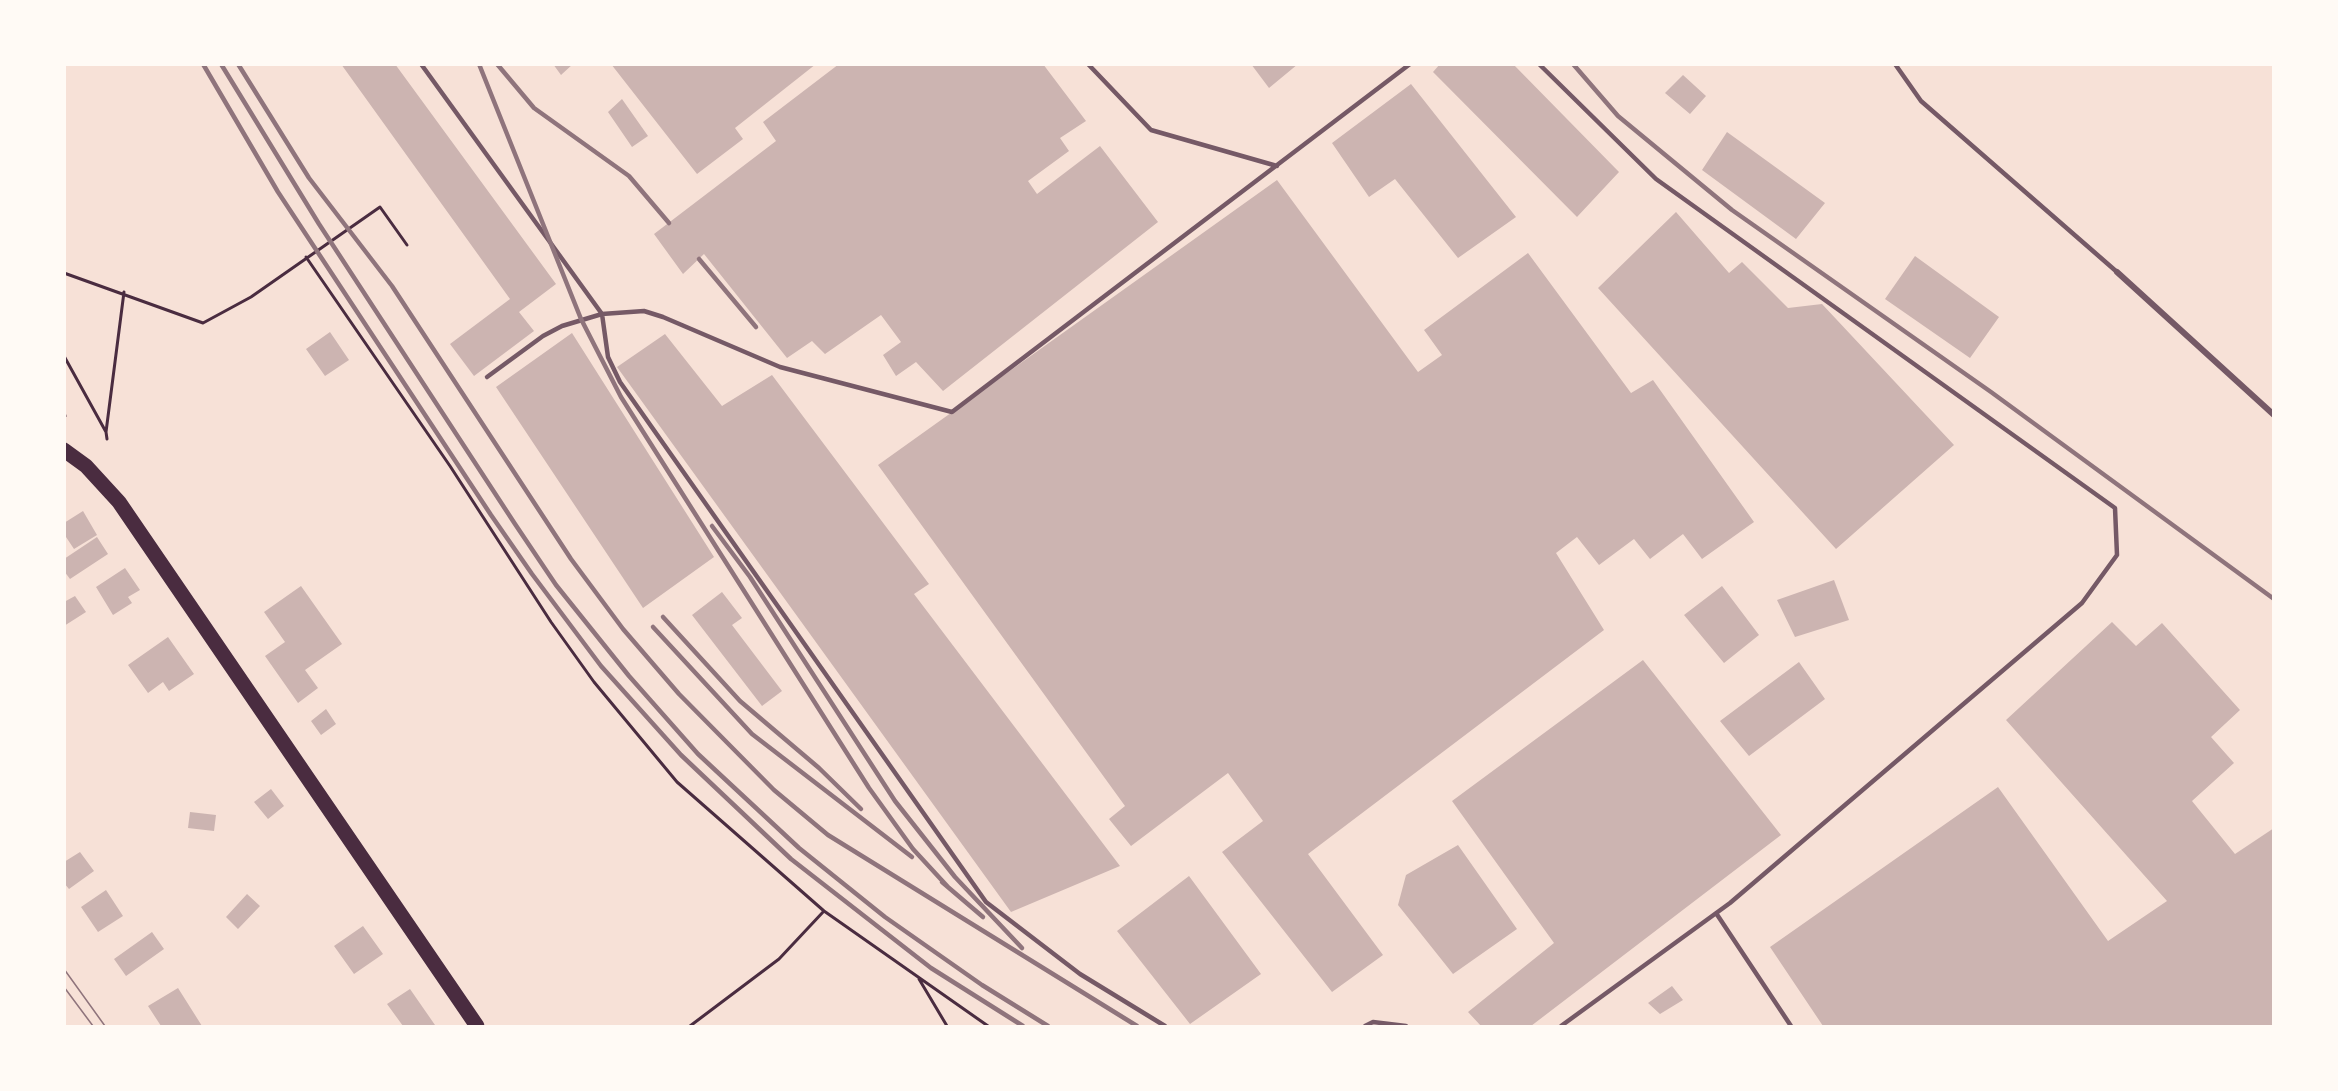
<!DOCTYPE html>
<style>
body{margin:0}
#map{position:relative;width:2338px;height:1091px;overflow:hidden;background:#f7e1d7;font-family:"Fira Sans Condensed",sans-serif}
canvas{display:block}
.frame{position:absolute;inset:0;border:66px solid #fffaf5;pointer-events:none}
</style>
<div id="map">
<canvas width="2338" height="1091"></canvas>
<div class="frame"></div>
</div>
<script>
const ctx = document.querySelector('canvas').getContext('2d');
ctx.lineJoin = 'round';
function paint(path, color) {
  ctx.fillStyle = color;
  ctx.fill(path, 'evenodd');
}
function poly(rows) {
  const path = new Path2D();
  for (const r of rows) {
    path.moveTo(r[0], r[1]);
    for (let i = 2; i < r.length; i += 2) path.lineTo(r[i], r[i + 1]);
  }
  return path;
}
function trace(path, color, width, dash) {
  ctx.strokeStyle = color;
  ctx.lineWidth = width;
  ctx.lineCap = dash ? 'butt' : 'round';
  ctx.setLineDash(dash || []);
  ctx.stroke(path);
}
paint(poly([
 [341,64,395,64,556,284,519,312,534,331,474,376,450,344,510,299],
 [553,64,573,64,561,75],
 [611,64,816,64,735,128,743,139,697,174],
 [839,64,1043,64,1086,121,1060,138,1069,151,1028,181,1037,194,1100,146,1158,222,943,391,916,362,896,376,883,355,901,342,881,315,825,354,812,341,787,358,704,254,683,274,654,234,776,141,763,122],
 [1251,64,1298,64,1269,88],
 [1440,64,1513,64,1619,172,1577,217,1433,72],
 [1683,75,1706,96,1690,114,1665,93],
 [1411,84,1516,217,1458,258,1395,179,1369,197,1332,143],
 [622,99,648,136,632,147,608,112],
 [1727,132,1825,203,1796,239,1702,170],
 [1277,180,1418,372,1442,355,1424,330,1528,253,1631,393,1653,380,1754,522,1702,559,1683,534,1650,559,1634,539,1599,565,1577,537,1556,553,1604,630,1308,854,1383,955,1332,992,1222,852,1263,821,1228,773,1131,846,1109,819,1125,806,878,465],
 [1676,212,1729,273,1742,262,1788,308,1822,304,1954,445,1836,549,1598,288],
 [1915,256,1999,317,1970,358,1885,299],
 [330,332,349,360,325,376,306,349],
 [572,333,714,557,643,608,496,387],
 [665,334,722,406,772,375,929,584,914,594,1120,866,1011,912,617,367],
 [83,511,97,535,74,549,64,534,64,523],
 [97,537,108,554,70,579,64,571,64,559],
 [125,568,140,590,128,597,132,603,113,615,96,587],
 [1834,580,1849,620,1795,637,1777,600],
 [301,586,342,644,305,670,318,688,298,703,265,656,285,642,264,612],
 [1722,586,1759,635,1724,663,1684,615],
 [722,592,742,618,732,625,782,691,762,706,692,615],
 [75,596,86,612,64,626,64,602],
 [2112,622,2136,646,2162,623,2240,710,2211,737,2234,763,2192,801,2235,854,2274,828,2274,1026,1823,1026,1770,947,1998,787,2108,941,2167,901,2006,720],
 [168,637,194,674,169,691,163,682,148,693,128,665],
 [1643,660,1781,835,1531,1026,1481,1026,1468,1012,1554,943,1452,801],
 [1799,662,1825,699,1749,756,1720,721],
 [326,709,336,724,321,735,311,721],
 [271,789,284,806,268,819,254,802],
 [190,812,216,815,214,831,188,828],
 [1458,845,1517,929,1453,974,1398,905,1406,875],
 [80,852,94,871,69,889,64,883,64,862],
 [1189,876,1261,974,1190,1024,1117,931],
 [106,890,123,916,98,932,81,907],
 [247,894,260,906,238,929,226,917],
 [363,926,383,954,354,974,334,946],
 [152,932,164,949,126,976,114,959],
 [1672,986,1683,1000,1660,1014,1648,1003],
 [178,988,202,1026,161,1026,148,1006],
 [410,989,435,1025,432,1026,403,1026,387,1004]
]), '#ccb4b1');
trace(poly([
 [306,257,450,466,551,622,594,682,677,782,824,911,988,1026],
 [64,273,203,323,251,297,380,207,407,245],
 [64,356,106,432,124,292],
 [64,412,65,416],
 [106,432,107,439],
 [919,979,947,1026],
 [690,1026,779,959,824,911]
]), '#4a2c40', 3);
trace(poly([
 [421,64,602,314,608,357,620,382,986,902,1080,974,1165,1026],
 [1088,64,1151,130,1277,166],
 [1539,64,1656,179,2115,508,2117,555,2082,603,1730,903,1561,1026],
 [1895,64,1921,101,2117,272],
 [487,377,543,336,562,326,602,314,644,311,663,317,780,367,952,412,1410,64],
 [1716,913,1791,1026],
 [1365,1026,1373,1022,1406,1026]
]), '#755966', 4.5);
trace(poly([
 [2117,272,2274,415]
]), '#755966', 6);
trace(poly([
 [64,450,86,466,119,502,477,1026]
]), '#4a2c40', 15);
trace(poly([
 [64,969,105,1026],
 [64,987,93,1026]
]), '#8f747c', 1.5);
trace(poly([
 [203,64,278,192,491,515,532,574,601,666,681,755,791,859,931,968,1023,1026],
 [221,64,319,224,515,524,556,585,629,676,698,754,799,848,885,917,982,985,1048,1026],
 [238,64,309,178,392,286,571,559,623,629,679,694,774,790,828,835,1137,1026],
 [479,64,581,319,621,397,869,788,913,849,948,887],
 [497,64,534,108,629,176,669,223],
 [1573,64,1618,116,1732,210,1991,392,2274,599],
 [699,259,756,327],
 [712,526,750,577,895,801,955,877,1022,948],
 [663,617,740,701,819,768,861,809],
 [653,627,752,734,912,857],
 [942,882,983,917]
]), '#8f747c', 4.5);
</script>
